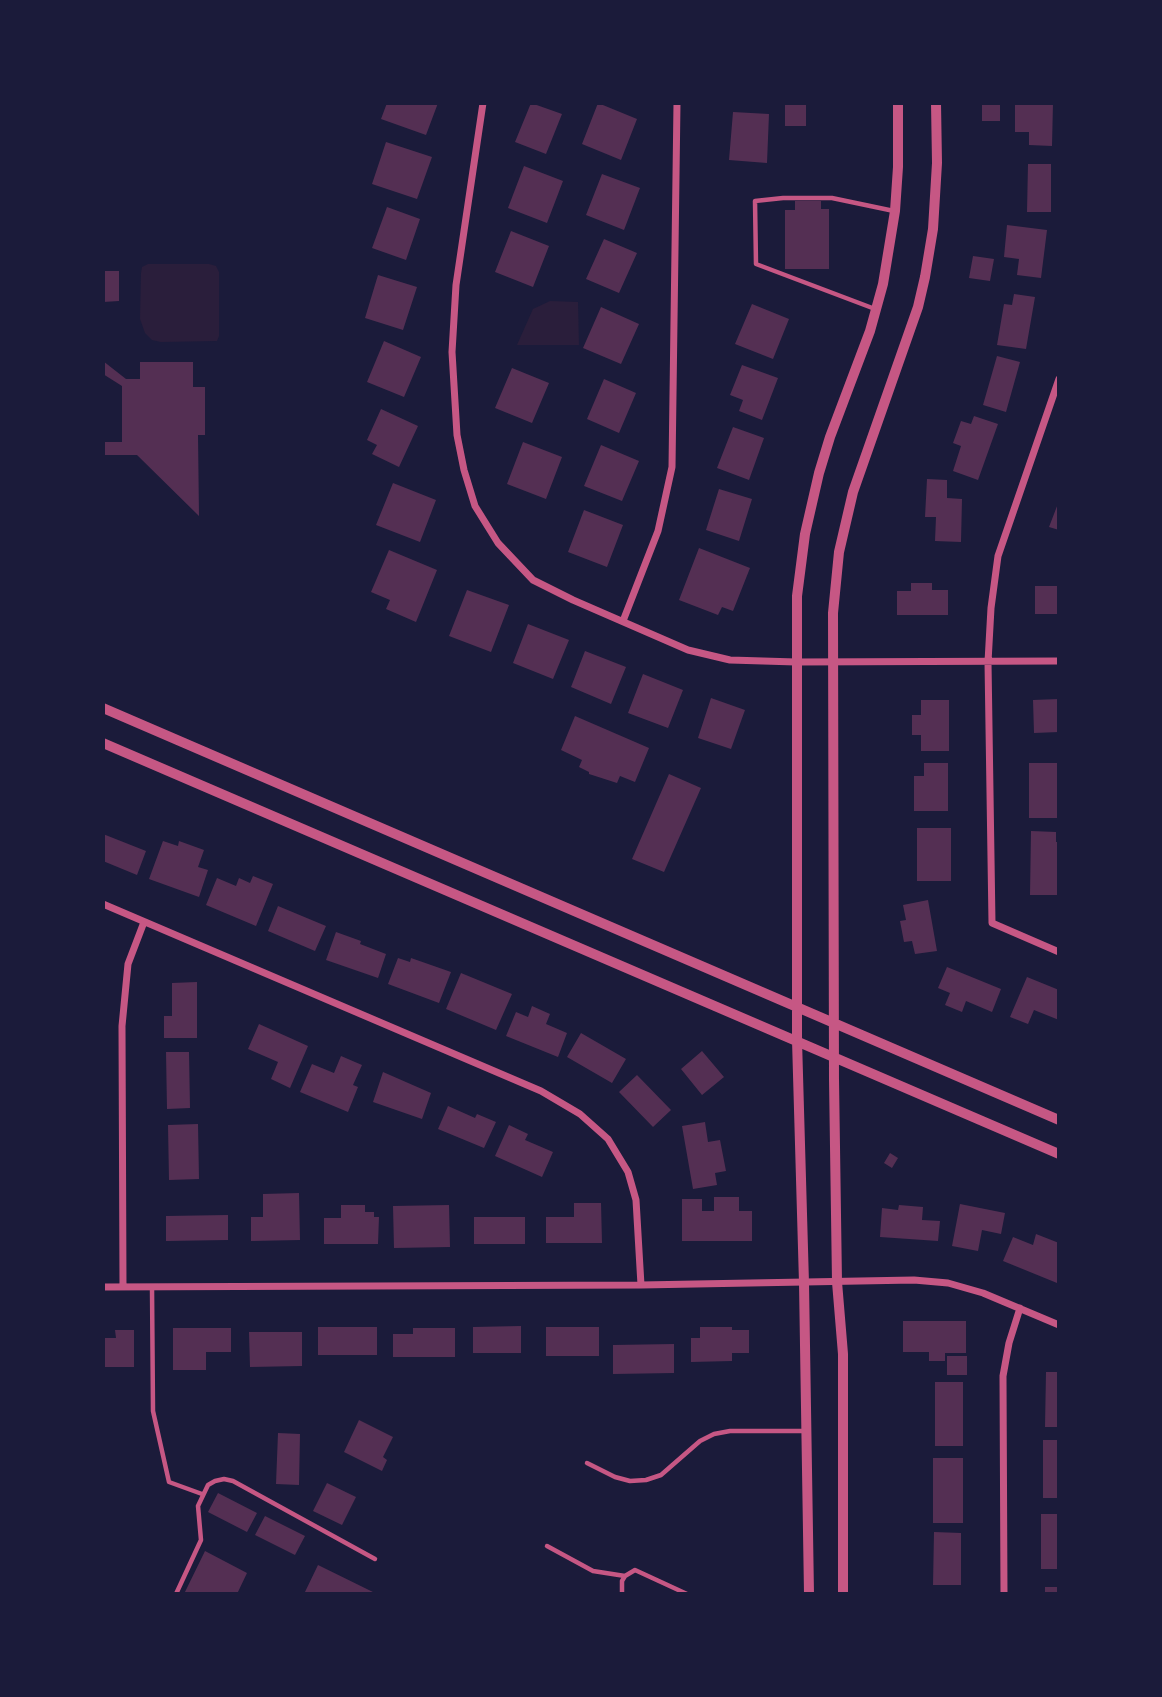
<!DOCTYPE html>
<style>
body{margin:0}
#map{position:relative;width:1162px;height:1697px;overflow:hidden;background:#1b1b3a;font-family:"IBM Plex Sans",sans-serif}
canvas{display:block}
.frame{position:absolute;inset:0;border:105px solid #1b1b3a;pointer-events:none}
</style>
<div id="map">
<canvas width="1162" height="1697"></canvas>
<div class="frame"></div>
</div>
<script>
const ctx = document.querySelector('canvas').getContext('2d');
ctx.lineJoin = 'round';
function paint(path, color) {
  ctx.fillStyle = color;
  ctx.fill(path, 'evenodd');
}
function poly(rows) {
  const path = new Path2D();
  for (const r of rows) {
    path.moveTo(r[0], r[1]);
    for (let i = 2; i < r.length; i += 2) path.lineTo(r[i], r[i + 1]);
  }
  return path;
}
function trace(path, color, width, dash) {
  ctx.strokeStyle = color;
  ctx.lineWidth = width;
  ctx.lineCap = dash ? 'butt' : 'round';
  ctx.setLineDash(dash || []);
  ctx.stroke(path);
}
paint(poly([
 [148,264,209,264,216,266,219,272,219,336,217,341,161,342,152,340,145,333,140,319,141,273,142,267],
 [550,301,578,302,579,345,517,345,533,309]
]), '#2a1e3b');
paint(poly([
 [387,103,438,103,426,135,381,119],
 [531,103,562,114,546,154,515,142],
 [598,103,637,119,621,160,582,144],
 [785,103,806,103,806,126,785,126],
 [982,103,1000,103,1000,121,982,121],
 [1015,103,1053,103,1052,146,1029,145,1029,132,1015,132],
 [733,112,769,114,767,163,729,160],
 [386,142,432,157,417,199,372,184],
 [1028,164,1051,164,1051,212,1027,212],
 [524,166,563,181,547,223,508,208],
 [602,174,640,188,624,230,586,215],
 [795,201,821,201,821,209,829,209,829,269,785,269,785,210,795,210],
 [387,207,420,219,406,260,372,248],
 [1007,225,1047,230,1041,278,1017,275,1019,259,1004,257],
 [511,231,549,246,533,287,495,272],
 [604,239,637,253,619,293,586,279],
 [973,256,994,259,990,281,969,278],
 [103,271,119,271,119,301,103,302],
 [378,275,417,287,403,330,365,318],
 [1014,294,1035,297,1026,349,997,345,1004,304,1012,305],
 [752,304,789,319,773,359,735,344],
 [601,307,639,324,621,364,583,348],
 [384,341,421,357,404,397,367,382],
 [997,356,1020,362,1006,412,983,405],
 [103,361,126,379,140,379,140,362,193,362,193,387,205,387,205,435,198,435,199,516,137,455,103,455,103,442,122,442,122,386,103,374],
 [742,365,778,378,762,420,739,411,743,400,730,395],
 [512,368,549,383,532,423,495,408],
 [604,379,636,393,619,433,587,419],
 [381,409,418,426,399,467,372,454,377,445,367,440],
 [974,416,998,424,978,480,953,471,961,446,953,443,961,421,971,424],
 [733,427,764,438,749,480,717,468],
 [523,442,562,457,546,499,507,484],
 [601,445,639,461,622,501,584,486],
 [927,479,947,480,947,498,962,499,961,542,935,541,936,517,925,517],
 [393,483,436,500,420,542,376,525],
 [719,489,752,499,739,541,706,530],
 [1059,501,1059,530,1049,527],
 [584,510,623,525,607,567,568,552],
 [699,548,750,568,733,611,722,607,718,615,679,600],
 [389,550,437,570,416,622,386,609,390,600,371,592],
 [911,583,932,583,932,590,948,590,948,615,897,615,897,591,911,591],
 [1035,586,1059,586,1059,614,1035,614],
 [467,590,509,605,491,652,449,636],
 [528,624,569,640,553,679,513,663],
 [585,651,626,667,611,704,571,687],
 [643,674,683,690,668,728,628,713],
 [711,698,745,710,731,749,698,738],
 [1059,699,1059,732,1034,733,1033,700],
 [921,700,949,700,949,751,921,751,921,735,912,735,912,715,921,715],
 [575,716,649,748,635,782,620,776,617,783,589,774,589,772,579,767,582,760,561,750],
 [924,763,948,763,948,811,914,811,914,776,924,776],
 [1029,763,1059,763,1057,818,1029,818],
 [669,774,701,788,664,872,632,859],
 [917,828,951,828,951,881,917,881],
 [1031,831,1056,832,1056,842,1059,842,1057,895,1030,895],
 [103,834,146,851,137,875,103,861],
 [163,841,178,846,179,841,204,850,198,867,208,870,199,897,149,879],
 [253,876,273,884,256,926,206,905,217,878,236,886,239,878,250,883],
 [928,900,937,951,915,954,912,941,904,942,900,921,906,920,903,905],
 [278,906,326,926,315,951,268,931],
 [336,932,361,941,360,944,386,954,378,978,326,960],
 [398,958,410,962,411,958,451,972,439,1003,388,984],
 [947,967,1001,989,992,1012,966,1001,962,1012,945,1005,950,993,938,988],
 [461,973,512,994,496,1030,446,1009],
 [1027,977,1059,990,1059,1020,1034,1010,1028,1024,1010,1017],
 [197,982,197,1038,164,1038,164,1016,172,1016,172,983],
 [532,1006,550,1014,546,1024,567,1033,558,1057,506,1036,516,1012,528,1017],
 [259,1024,308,1046,290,1088,271,1079,278,1062,248,1049],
 [581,1033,626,1059,612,1083,567,1057],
 [702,1051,724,1077,702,1095,681,1069],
 [166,1052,189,1052,190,1108,167,1109],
 [341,1056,362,1065,353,1085,358,1087,348,1112,300,1092,312,1064,334,1073],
 [383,1072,431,1093,422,1119,373,1102],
 [637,1075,671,1110,653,1127,619,1092],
 [448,1106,475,1118,477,1114,496,1122,484,1148,438,1129],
 [705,1122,708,1142,720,1140,726,1171,715,1173,717,1185,693,1189,682,1126],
 [198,1124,199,1179,169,1180,168,1125],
 [509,1125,528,1134,525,1140,553,1152,542,1177,495,1156],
 [890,1153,898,1158,892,1168,884,1163],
 [299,1193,300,1240,251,1241,251,1217,263,1217,263,1194],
 [714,1197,739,1197,739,1211,752,1211,752,1241,682,1241,682,1199,702,1199,702,1211,714,1211],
 [574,1203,601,1203,602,1243,546,1243,546,1217,574,1217],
 [960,1204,1005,1213,1001,1234,982,1230,978,1251,952,1246],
 [341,1205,365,1205,365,1212,374,1212,374,1217,379,1217,378,1244,324,1244,324,1218,341,1218],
 [449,1205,450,1247,394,1248,393,1206],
 [899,1205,923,1207,922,1220,940,1221,938,1241,880,1237,882,1208,898,1210],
 [228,1215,228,1240,166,1241,166,1216],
 [474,1217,525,1217,525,1244,474,1244],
 [1036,1234,1059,1243,1057,1283,1003,1261,1013,1237,1033,1245],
 [903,1321,966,1321,966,1353,945,1353,945,1361,929,1361,929,1352,903,1352],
 [521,1326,521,1353,473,1353,473,1327],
 [318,1327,377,1327,377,1355,318,1355],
 [546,1327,599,1327,599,1356,546,1356],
 [700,1327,732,1327,732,1330,749,1330,749,1353,732,1353,732,1361,691,1362,691,1338,700,1338],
 [173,1328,231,1328,231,1352,206,1352,206,1370,173,1370],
 [413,1328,455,1328,455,1357,393,1357,393,1334,413,1334],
 [115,1330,134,1330,134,1367,103,1367,103,1338,116,1338],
 [249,1332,302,1332,302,1366,250,1367],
 [674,1344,674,1373,613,1374,613,1345],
 [947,1356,967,1356,967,1375,947,1375],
 [1046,1372,1059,1372,1059,1427,1045,1427],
 [935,1382,963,1382,963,1446,935,1446],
 [359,1420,393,1437,383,1457,387,1460,382,1471,344,1452],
 [278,1433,300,1434,299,1485,276,1484],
 [1043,1440,1059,1440,1059,1498,1043,1498],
 [933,1458,963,1458,963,1523,933,1523],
 [327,1483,356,1497,342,1525,313,1511],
 [218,1493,257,1513,247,1532,208,1512],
 [1041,1514,1059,1514,1059,1569,1041,1569],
 [265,1516,305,1536,295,1555,255,1535],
 [934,1532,961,1533,961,1585,933,1585],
 [205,1551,247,1573,237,1594,184,1594],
 [318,1565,377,1594,304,1594],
 [1045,1587,1059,1587,1059,1594,1045,1594]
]), '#542f53');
trace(poly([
 [875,309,756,264,755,201,783,198,832,198,894,211],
 [152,1287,153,1411,169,1482,202,1494],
 [587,1463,615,1477,630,1481,646,1480,661,1475,700,1441,714,1434,730,1431,805,1431],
 [547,1546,593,1571,625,1576],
 [176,1594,201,1540,198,1506,208,1485,215,1481,224,1479,233,1481,375,1559],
 [622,1594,622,1581,625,1576,635,1570,687,1594]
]), '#c65784', 4.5);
trace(poly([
 [483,103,456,285,452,352,457,435,464,470,475,506,498,543,533,580,573,600,688,650,730,660,796,662,1059,661],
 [1059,379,998,556,991,608,988,662,992,923,1059,952],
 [623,621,658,531,672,467,677,103],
 [103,904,541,1091,580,1114,608,1139,628,1172,636,1200,641,1285],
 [103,1287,641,1285,914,1280,948,1283,983,1293,1059,1325],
 [123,1287,122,1026,128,964,144,922],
 [1004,1594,1003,1376,1009,1343,1020,1308]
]), '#c65784', 7);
trace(poly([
 [103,708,1059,1120],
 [103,743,1059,1154],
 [809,1594,804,1283,797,1040,797,596,805,534,819,473,830,437,870,331,883,284,895,211,898,167,898,103],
 [843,1594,843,1354,837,1282,834,1079,833,613,839,552,853,492,918,307,925,277,933,229,937,163,936,103]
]), '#c65784', 10);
</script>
